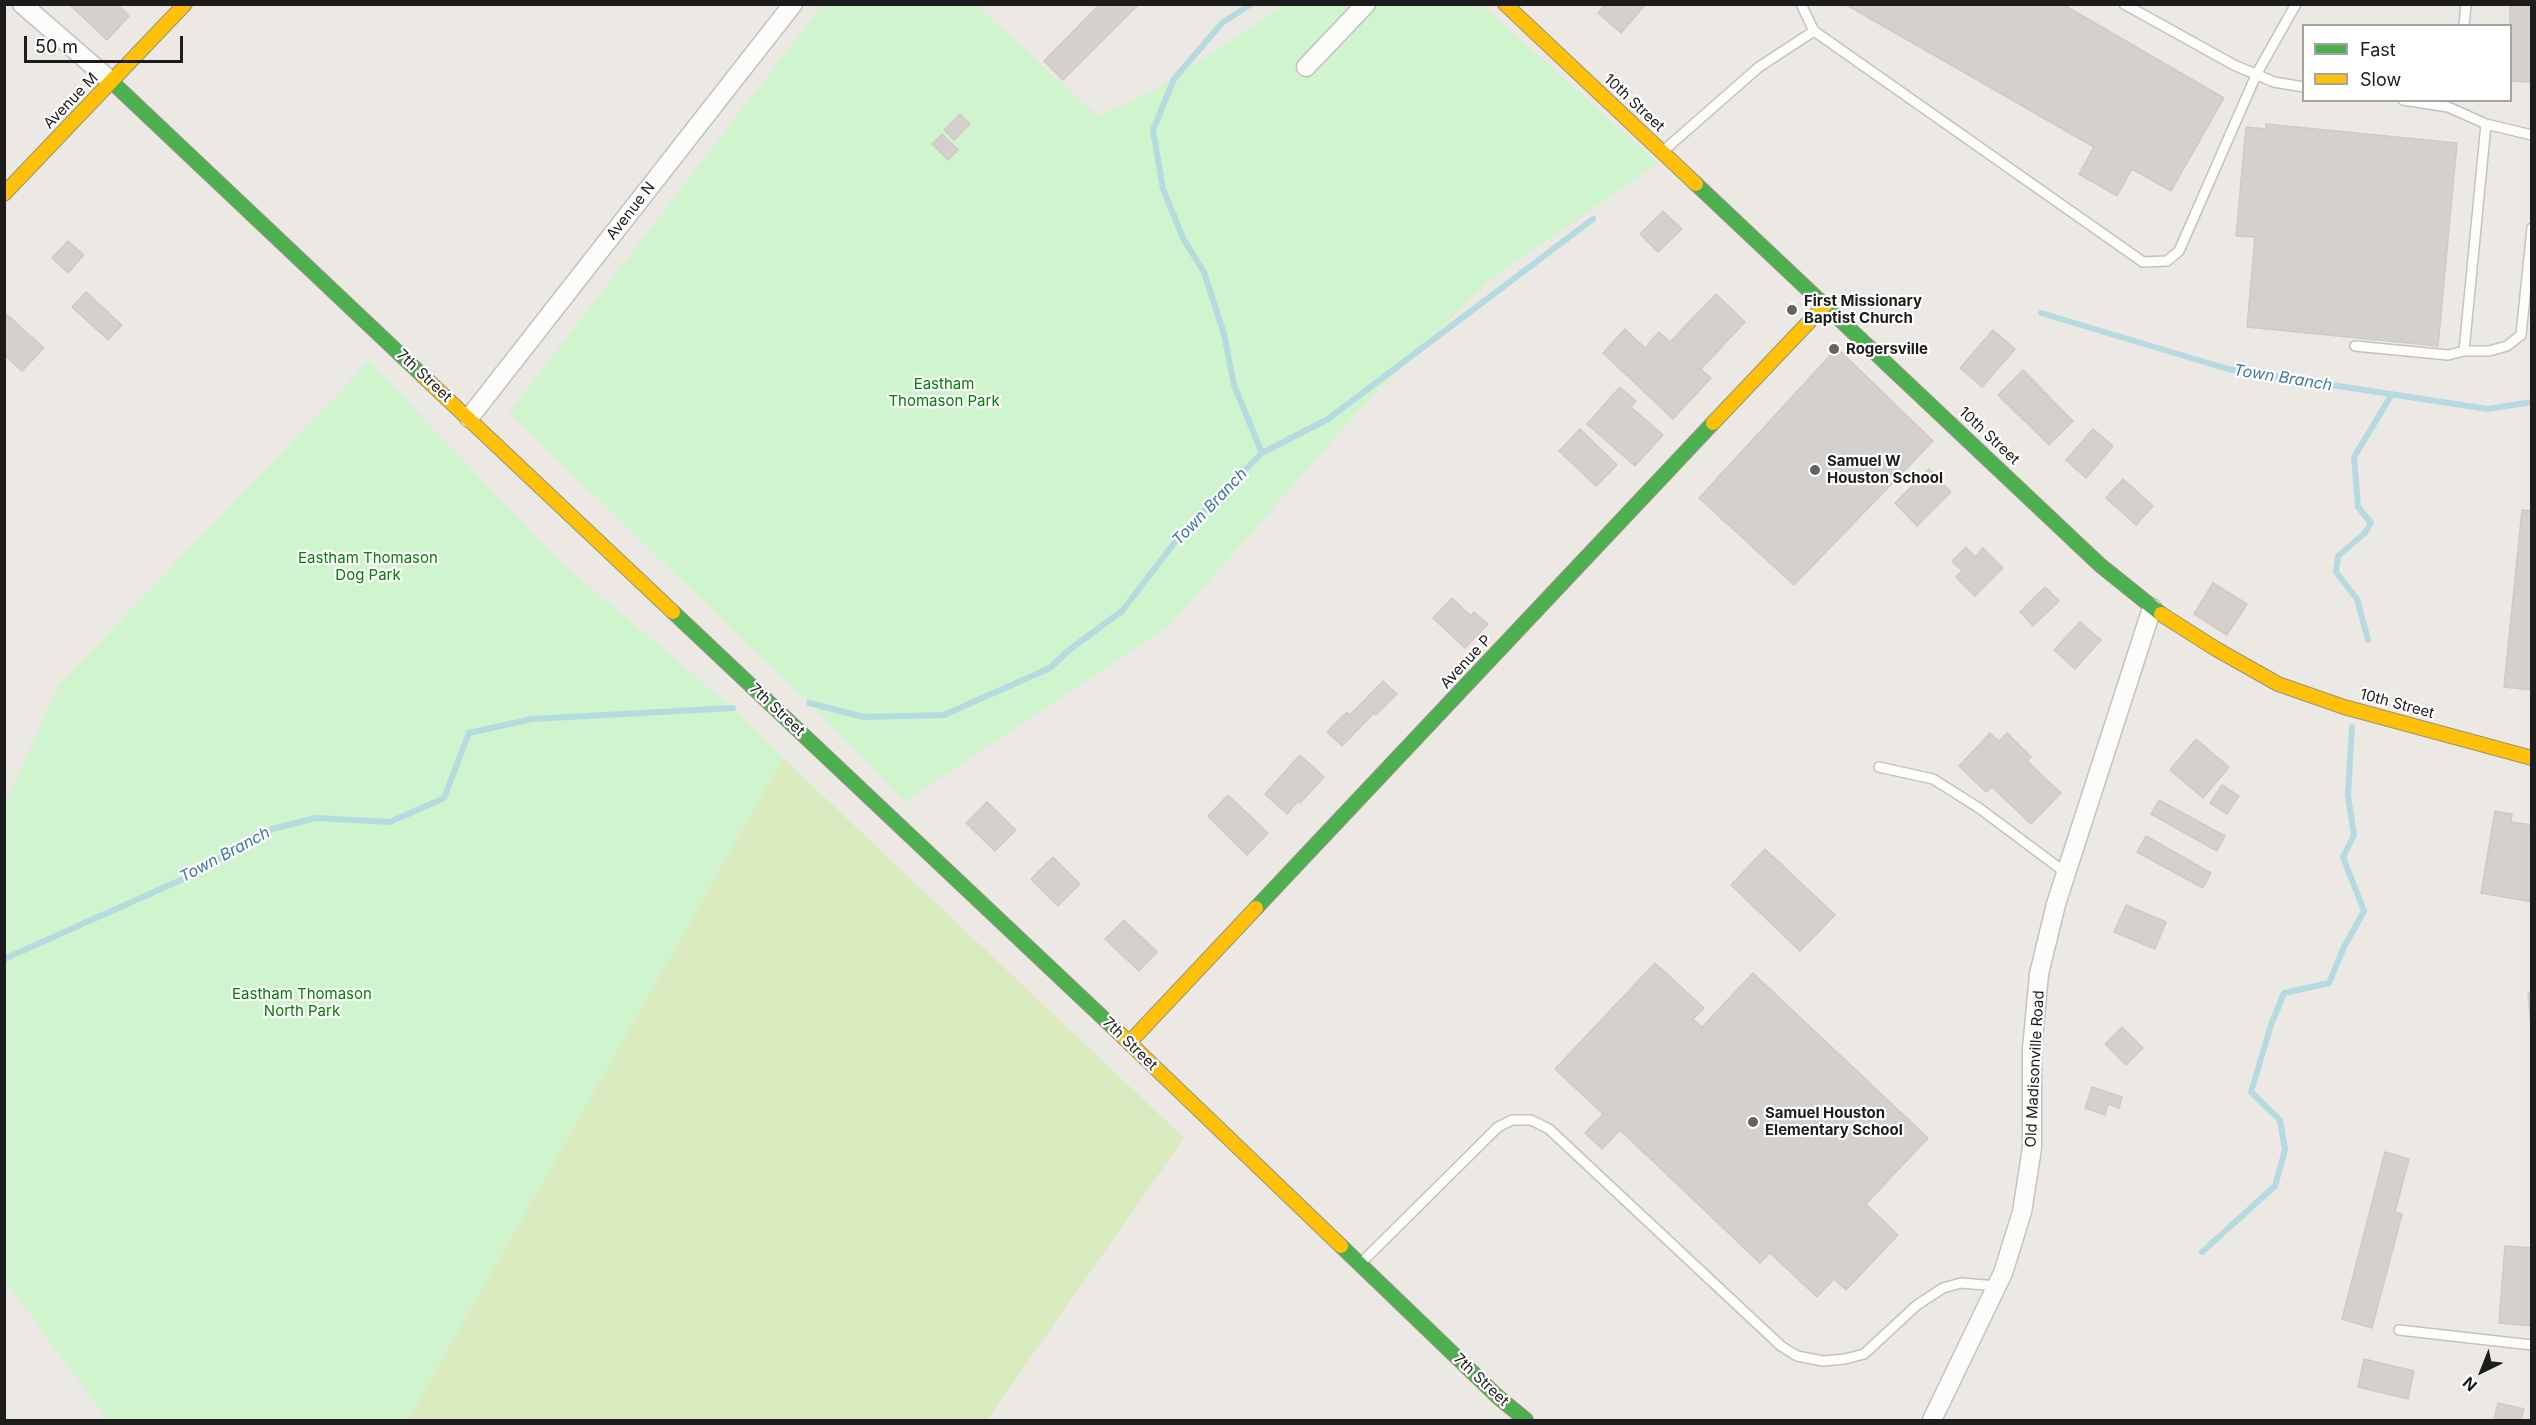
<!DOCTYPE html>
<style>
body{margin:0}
#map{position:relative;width:2536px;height:1425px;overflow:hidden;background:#ece8e4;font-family:Inter,sans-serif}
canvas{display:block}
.frame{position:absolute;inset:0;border:6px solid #1c1c1c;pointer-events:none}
.legend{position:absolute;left:2302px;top:24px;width:210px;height:78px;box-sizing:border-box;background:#fff;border:2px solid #a4a4a4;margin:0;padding:8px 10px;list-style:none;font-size:18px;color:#1c1c1c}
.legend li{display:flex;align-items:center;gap:12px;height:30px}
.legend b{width:30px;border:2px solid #a4a4a4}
.north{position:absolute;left:2452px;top:1341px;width:60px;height:60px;-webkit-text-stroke:4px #fff;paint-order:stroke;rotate:223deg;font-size:16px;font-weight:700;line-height:24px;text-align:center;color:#1c1c1c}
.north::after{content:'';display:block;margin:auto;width:21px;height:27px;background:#1c1c1c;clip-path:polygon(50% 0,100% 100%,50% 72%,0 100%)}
.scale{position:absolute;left:24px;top:36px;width:159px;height:27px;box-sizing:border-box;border:3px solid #1c1c1c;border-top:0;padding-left:8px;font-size:18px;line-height:21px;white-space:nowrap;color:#1c1c1c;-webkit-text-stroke:4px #fff;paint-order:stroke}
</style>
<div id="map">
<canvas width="2536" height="1425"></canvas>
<div class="frame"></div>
<ul class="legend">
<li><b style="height:8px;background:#4caf50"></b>Fast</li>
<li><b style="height:8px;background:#ffc107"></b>Slow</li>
</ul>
<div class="north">N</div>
<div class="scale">50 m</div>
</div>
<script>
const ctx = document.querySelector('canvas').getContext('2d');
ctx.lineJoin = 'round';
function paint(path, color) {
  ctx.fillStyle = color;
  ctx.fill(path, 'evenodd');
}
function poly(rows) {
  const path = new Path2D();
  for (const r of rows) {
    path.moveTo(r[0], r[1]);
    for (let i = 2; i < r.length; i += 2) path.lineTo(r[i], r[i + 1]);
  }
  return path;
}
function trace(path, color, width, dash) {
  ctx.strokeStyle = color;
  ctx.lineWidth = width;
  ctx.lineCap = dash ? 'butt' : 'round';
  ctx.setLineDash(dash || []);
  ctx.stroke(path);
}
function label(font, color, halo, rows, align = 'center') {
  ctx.font = font + ' Inter,sans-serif';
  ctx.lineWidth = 4.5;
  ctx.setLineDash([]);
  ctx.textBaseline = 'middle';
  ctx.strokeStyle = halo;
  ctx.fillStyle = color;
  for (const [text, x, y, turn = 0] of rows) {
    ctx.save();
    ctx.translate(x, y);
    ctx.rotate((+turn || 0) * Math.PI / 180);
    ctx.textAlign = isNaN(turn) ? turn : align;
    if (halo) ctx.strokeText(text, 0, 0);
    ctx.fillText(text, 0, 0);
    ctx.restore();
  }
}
paint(poly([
 [783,758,1184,1138,987,1420,408,1420]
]), '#daebc0');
paint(poly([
 [822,5,976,5,1098,116,1155,90,1284,5,1482,5,1658,163,1490,280,1369,399,1169,626,905,801,809,703,509,413],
 [369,361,558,560,733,708,783,758,408,1420,108,1420,5,1281,5,804,59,685]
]), '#d0f4cd');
trace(poly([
 [1251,4,1222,23,1174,79,1153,130,1163,189,1184,240,1204,272,1224,334,1234,385,1262,453],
 [2041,313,2228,369,2487,409,2532,402],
 [2368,640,2357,599,2336,572,2338,556,2365,533,2371,523,2358,507,2354,457,2392,394],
 [809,703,864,717,944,715,1050,668,1069,650,1122,611,1182,533,1262,453,1328,419,1593,219],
 [4,959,181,880,272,829,316,818,390,822,444,798,469,733,532,719,733,708],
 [2202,1252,2275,1186,2285,1150,2280,1120,2251,1092,2271,1025,2284,993,2329,983,2344,947,2364,911,2343,857,2354,835,2348,796,2352,727]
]), '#b5dbe1', 6);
const building = poly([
 [69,4,117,4,129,16,107,40,69,4],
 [1100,4,1139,4,1063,80,1044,61,1100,4],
 [1605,4,1646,4,1621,33,1598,13,1605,4],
 [1845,4,2062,4,2224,98,2171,191,2132,169,2117,196,2079,174,2094,147,1845,4],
 [2510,4,2532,4,2532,82,2510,81,2510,4],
 [960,114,970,124,954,140,944,130,960,114],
 [2266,124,2457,143,2438,346,2247,327,2255,237,2236,236,2246,127,2266,129,2266,124],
 [942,134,958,150,948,160,932,144,942,134],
 [1663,211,1682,229,1658,252,1640,234,1663,211],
 [68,241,84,255,68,273,52,258,68,241],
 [86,292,122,325,108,340,72,307,86,292],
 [1716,294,1745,322,1701,369,1711,378,1673,419,1603,353,1625,329,1645,348,1659,332,1670,342,1716,294],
 [4,312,44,348,22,371,4,355,4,312],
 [1993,330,2015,349,1982,387,1960,368,1993,330],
 [1837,348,1933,441,1794,585,1699,498,1837,348],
 [2023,370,2073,421,2049,445,1998,395,2023,370],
 [1620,387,1636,401,1631,407,1663,435,1635,466,1587,424,1620,387],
 [1580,429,1617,465,1596,486,1559,451,1580,429],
 [2093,429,2113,446,2086,478,2066,460,2093,429],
 [1929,469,1951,492,1917,526,1895,503,1929,469],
 [2123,479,2153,506,2136,525,2106,498,2123,479],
 [2522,510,2532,511,2532,690,2504,687,2522,510],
 [1966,547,1975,557,1983,548,2003,568,1975,596,1956,577,1962,571,1952,561,1966,547],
 [2213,583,2247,604,2227,635,2194,614,2213,583],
 [2045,587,2059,601,2033,626,2020,612,2045,587],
 [1452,598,1471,616,1474,612,1488,624,1465,648,1433,618,1452,598],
 [2080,622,2101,640,2075,669,2054,650,2080,622],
 [1383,681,1397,694,1376,715,1374,713,1342,746,1327,732,1347,712,1350,715,1383,681],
 [1990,733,1999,741,2007,733,2031,757,2027,761,2061,793,2031,824,1992,787,1986,792,1959,766,1990,733],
 [2196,739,2229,767,2203,798,2170,770,2196,739],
 [1300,755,1324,777,1300,803,1298,801,1287,814,1265,794,1300,755],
 [2222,785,2239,796,2227,814,2210,803,2222,785],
 [1228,795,1268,833,1247,855,1208,816,1228,795],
 [2159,800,2225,836,2217,851,2151,814,2159,800],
 [987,802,1016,830,995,851,966,823,987,802],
 [2495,811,2512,814,2511,822,2532,825,2532,902,2481,893,2495,811],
 [2146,836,2211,873,2203,888,2137,852,2146,836],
 [1765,849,1835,915,1800,951,1731,885,1765,849],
 [1053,857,1080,884,1058,906,1031,879,1053,857],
 [2126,905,2166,922,2155,949,2114,932,2126,905],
 [1124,920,1157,952,1139,971,1105,939,1124,920],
 [1655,963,1704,1008,1693,1019,1702,1027,1753,973,1928,1138,1866,1204,1898,1235,1846,1290,1834,1279,1817,1297,1770,1253,1760,1263,1620,1130,1602,1149,1585,1133,1603,1114,1555,1069,1655,963],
 [2532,992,2532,1040,2528,993,2532,992],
 [2122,1027,2143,1048,2126,1065,2105,1044,2122,1027],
 [2092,1087,2122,1097,2119,1108,2108,1104,2105,1115,2085,1108,2092,1087],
 [2385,1152,2409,1159,2395,1212,2402,1214,2372,1328,2342,1319,2385,1152],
 [2505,1246,2532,1248,2532,1326,2499,1323,2505,1246],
 [2364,1359,2414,1371,2408,1399,2358,1387,2364,1359],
 [2498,1403,2524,1409,2521,1420,2494,1420,2498,1403]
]);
paint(building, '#d4d0cd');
trace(building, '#cfcac6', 1.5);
const lane = poly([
 [1801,4,1814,31],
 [2124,4,2234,65,2274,82,2304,87],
 [2464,26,2466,4],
 [2403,100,2448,107,2486,124,2532,135],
 [2486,124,2464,351,2489,351,2507,346,2521,335,2532,228],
 [1662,152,1759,67,1814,31,2143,262,2167,261,2179,251,2257,73,2296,4],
 [2355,346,2448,355,2464,351],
 [1879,767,1933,779,1979,808,2066,873],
 [1361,1263,1498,1127,1512,1120,1531,1120,1549,1129,1781,1346,1797,1356,1823,1361,1845,1359,1864,1354,1917,1305,1943,1288,1961,1283,1997,1286],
 [2399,1330,2532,1345]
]);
const street = poly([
 [22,4,112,82],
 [1306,67,1366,4],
 [469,418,793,4],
 [1932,1420,2003,1273,2022,1212,2032,1148,2032,1049,2039,974,2056,904,2152,608]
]);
const fast = poly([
 [112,82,423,376],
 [1696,184,2100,565,2161,614],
 [673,612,1118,1032],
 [1256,908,1713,423],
 [1341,1246,1498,1397,1526,1420]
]);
const slow = poly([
 [1505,4,1696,184],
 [4,194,185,4],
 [423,376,673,612],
 [1713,423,1826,304],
 [2161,614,2216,649,2278,684,2344,707,2532,758],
 [1118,1032,1341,1246],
 [1129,1043,1256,908]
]);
trace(lane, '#c4c2c0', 12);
trace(street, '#c4c2c0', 21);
trace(fast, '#96947c', 16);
trace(slow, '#96947c', 16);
trace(lane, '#fcfcfb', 9);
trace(street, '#fcfcfb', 18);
trace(fast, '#4caf50', 14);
trace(slow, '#ffc107', 14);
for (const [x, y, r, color] of [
 [1792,310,6,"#656362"],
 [1834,349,6,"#656362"],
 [1815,470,6,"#656362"],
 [1753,1122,6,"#656362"]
]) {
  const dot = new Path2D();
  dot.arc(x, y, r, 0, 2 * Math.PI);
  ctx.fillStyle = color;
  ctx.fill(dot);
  trace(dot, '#fff', 2);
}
label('15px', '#1c1c1c', '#fff', [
 ["Avenue M",71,101,-46],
 ["10th Street",1634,103,43],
 ["Avenue N",631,211,-52],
 ["7th Street",424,376,43],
 ["10th Street",1989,436,43],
 ["Avenue P",1466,662,-47],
 ["10th Street",2397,704,15],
 ["7th Street",777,710,43],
 ["7th Street",1130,1044,44],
 ["Old Madisonville Road",2035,1069,-87],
 ["7th Street",1481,1380,43]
]);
label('bold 15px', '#1c1c1c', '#fff', [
 ["First Missionary",1804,301],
 ["Baptist Church",1804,318],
 ["Rogersville",1846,349],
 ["Samuel W",1827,461],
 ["Houston School",1827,478],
 ["Samuel Houston",1765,1113],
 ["Elementary School",1765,1130]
], 'left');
label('15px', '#048006', '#fff', [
 ["Eastham",944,384],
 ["Thomason Park",944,401],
 ["Eastham Thomason",368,558],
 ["Dog Park",368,575],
 ["Eastham Thomason",302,994],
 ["North Park",302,1011]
]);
label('italic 16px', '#3e77a2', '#fff', [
 ["Town Branch",2283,378,9],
 ["Town Branch",1210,507,-46],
 ["Town Branch",225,855,-28]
]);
</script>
